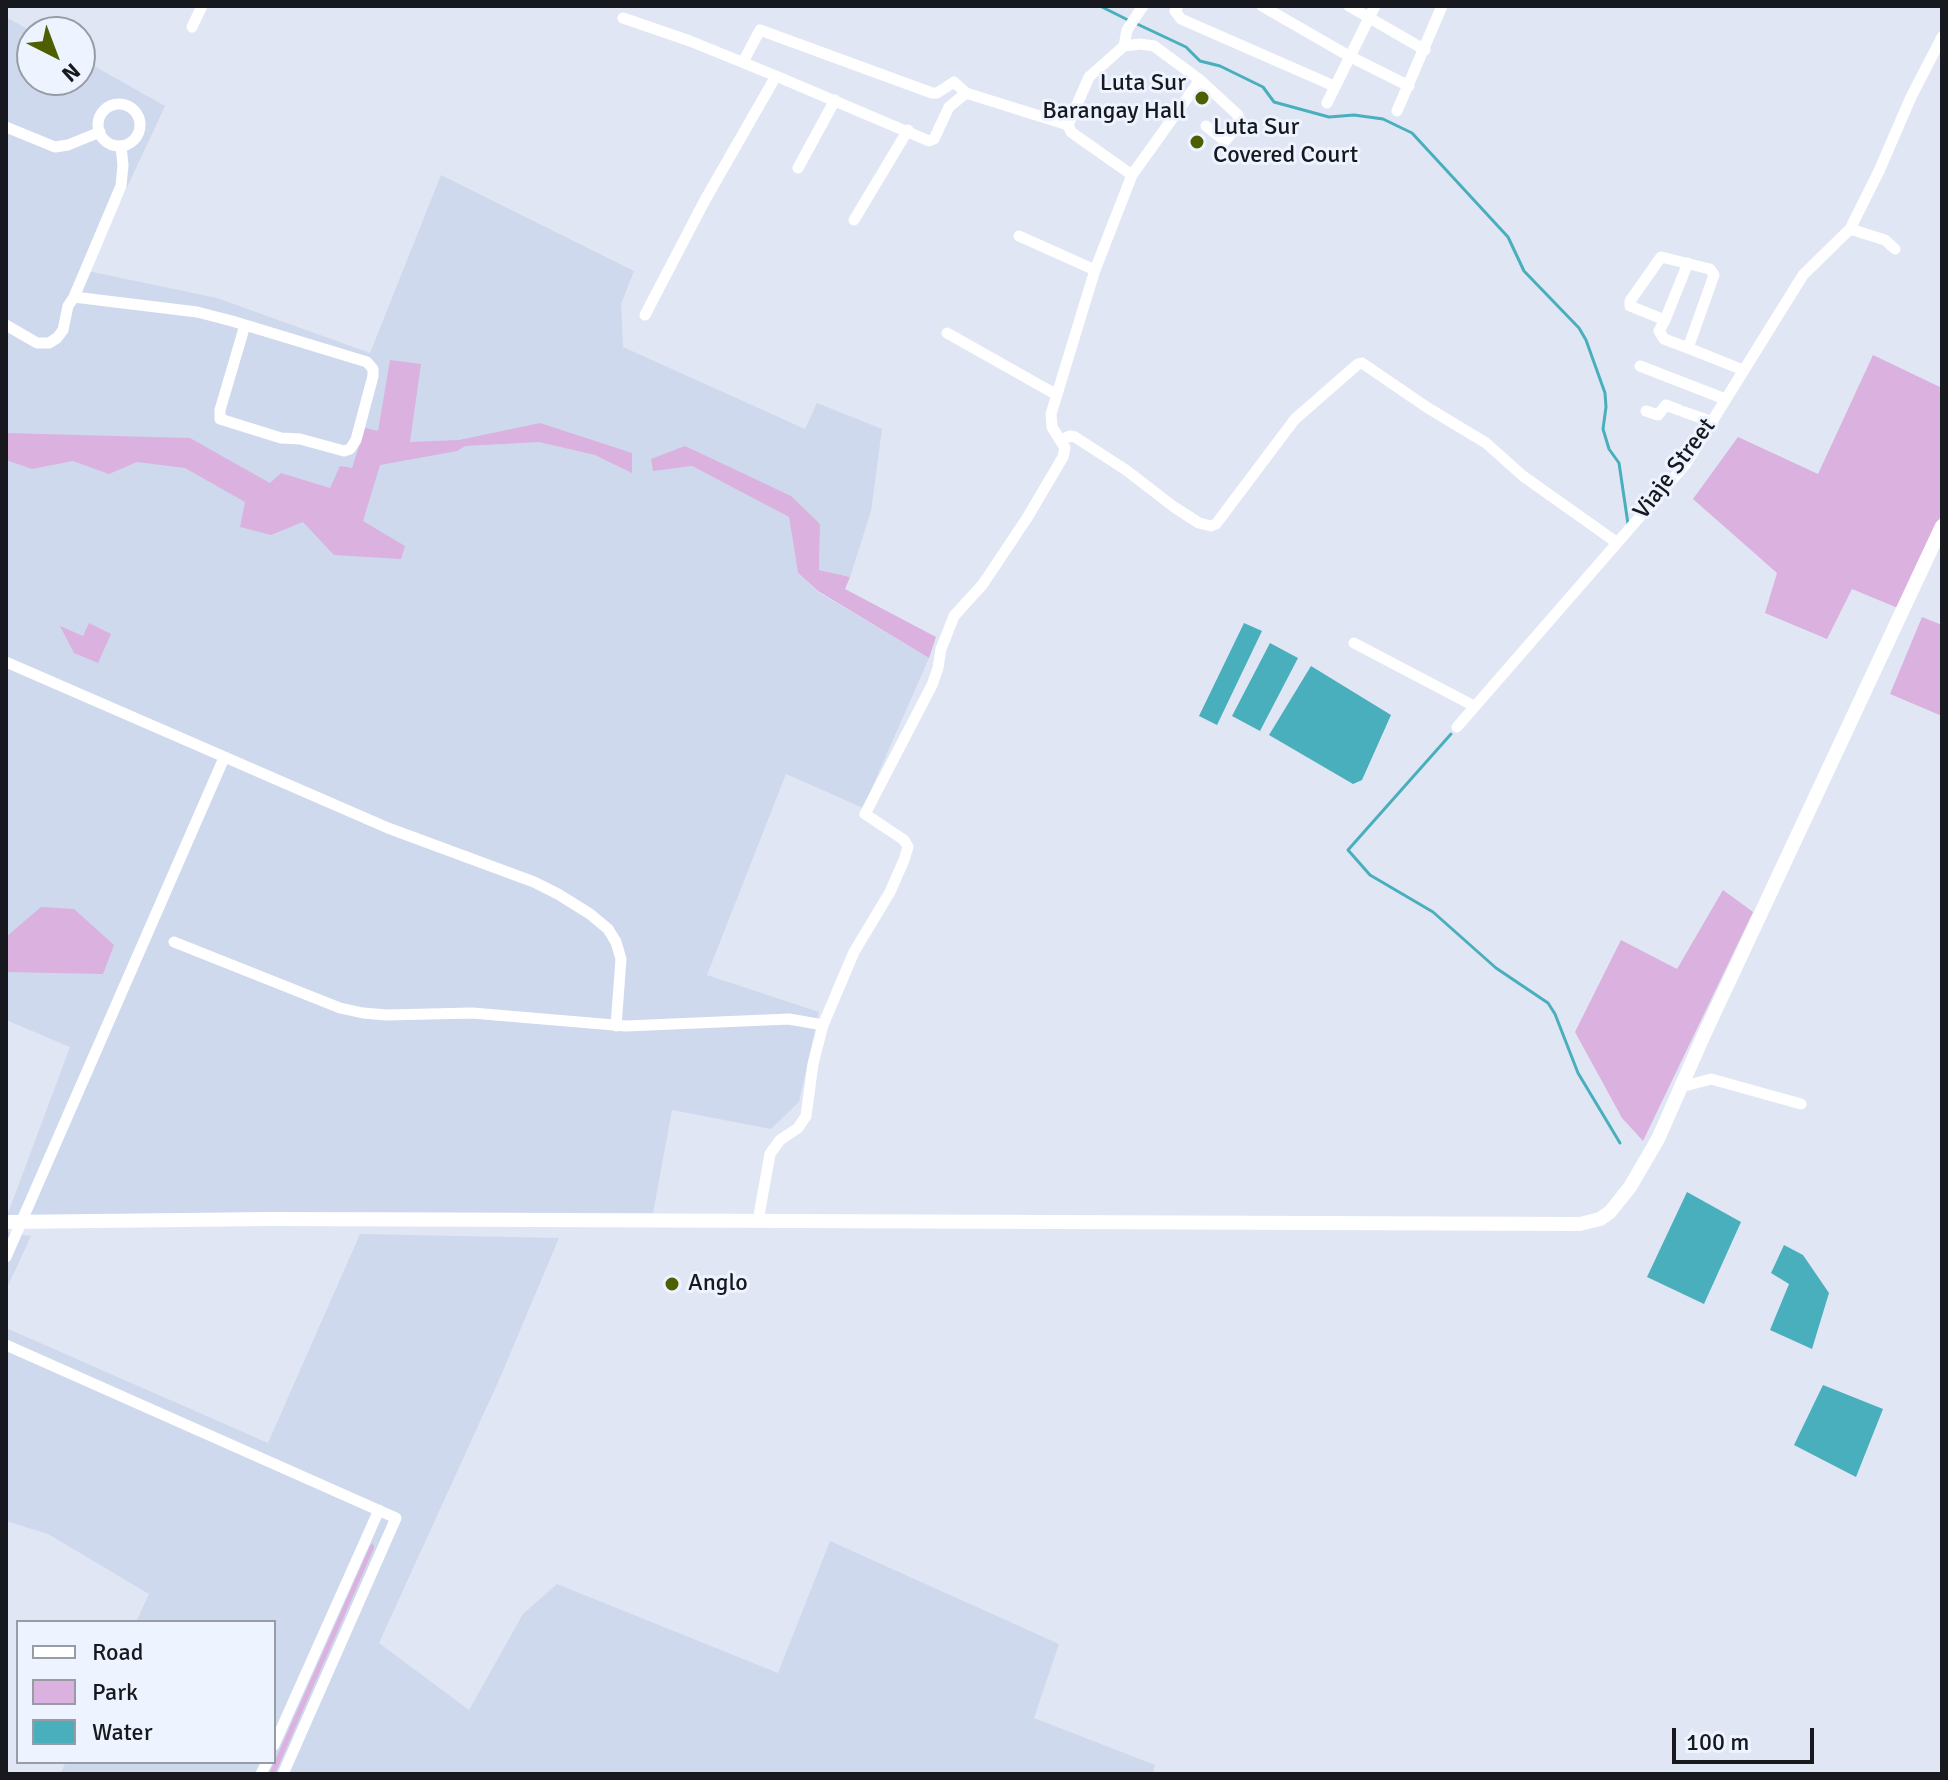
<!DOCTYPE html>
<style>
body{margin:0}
#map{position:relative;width:1948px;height:1780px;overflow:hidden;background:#e0e6f4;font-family:Signika,sans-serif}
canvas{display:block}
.frame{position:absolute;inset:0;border:8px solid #17191e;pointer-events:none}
.legend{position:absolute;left:16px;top:1620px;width:260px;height:144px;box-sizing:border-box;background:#eef4ff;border:2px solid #989ca5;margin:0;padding:10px 14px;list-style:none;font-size:24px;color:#17191e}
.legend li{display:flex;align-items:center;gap:16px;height:40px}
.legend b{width:40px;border:2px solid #989ca5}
.north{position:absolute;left:16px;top:16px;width:80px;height:80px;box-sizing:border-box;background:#eef4ff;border:2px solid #989ca5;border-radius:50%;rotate:138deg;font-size:22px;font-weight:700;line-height:32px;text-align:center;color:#17191e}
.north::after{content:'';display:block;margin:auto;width:28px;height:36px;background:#4e5f02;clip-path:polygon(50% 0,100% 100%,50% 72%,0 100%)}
.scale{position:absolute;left:1672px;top:1728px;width:142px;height:36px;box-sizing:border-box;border:4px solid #17191e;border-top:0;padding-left:10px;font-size:24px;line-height:28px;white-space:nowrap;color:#17191e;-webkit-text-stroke:6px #eef4ff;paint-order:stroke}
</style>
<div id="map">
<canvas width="1948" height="1780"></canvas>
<div class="frame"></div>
<ul class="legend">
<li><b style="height:10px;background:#fff"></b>Road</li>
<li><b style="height:22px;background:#dab1df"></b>Park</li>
<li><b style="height:22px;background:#49afbc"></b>Water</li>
</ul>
<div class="north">N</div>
<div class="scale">100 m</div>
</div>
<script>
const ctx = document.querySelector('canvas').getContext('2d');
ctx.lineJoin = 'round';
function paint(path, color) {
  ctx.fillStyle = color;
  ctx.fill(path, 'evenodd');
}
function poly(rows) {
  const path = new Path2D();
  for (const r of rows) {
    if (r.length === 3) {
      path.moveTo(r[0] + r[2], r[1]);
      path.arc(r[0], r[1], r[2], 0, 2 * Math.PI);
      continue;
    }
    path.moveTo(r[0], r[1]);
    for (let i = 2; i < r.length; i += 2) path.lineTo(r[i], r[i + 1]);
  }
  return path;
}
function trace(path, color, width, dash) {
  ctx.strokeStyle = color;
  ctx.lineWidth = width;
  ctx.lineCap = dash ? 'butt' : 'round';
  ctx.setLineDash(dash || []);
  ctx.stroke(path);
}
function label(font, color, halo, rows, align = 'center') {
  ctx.font = font + ' Signika,sans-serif';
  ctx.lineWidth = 6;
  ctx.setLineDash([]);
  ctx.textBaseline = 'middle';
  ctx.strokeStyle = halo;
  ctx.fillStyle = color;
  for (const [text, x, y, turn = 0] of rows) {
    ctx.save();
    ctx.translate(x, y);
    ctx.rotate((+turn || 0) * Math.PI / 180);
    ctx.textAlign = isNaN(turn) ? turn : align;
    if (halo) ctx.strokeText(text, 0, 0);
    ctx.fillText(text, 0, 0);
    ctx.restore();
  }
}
paint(poly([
 [6,17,33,32,32,80,80,80,80,58,165,106,88,271,217,298,370,353,441,175,634,271,621,304,623,347,805,429,817,403,882,429,871,511,850,577,819,570,820,524,685,446,653,470,692,466,789,517,798,573,818,592,929,658,863,808,786,774,707,975,819,1012,799,1102,771,1129,672,1110,653,1213,376,1212,7,1216,70,1047,6,1020],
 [6,1232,31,1236,6,1290],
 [360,1234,559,1238,499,1380,379,1643,469,1710,523,1614,557,1584,778,1673,830,1541,1059,1644,1034,1718,1155,1765,1153,1774,60,1774,66,1762,274,1762,274,1622,136,1622,149,1594,48,1534,6,1521,6,1328,268,1443]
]), '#cfd9ed');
paint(poly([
 [1873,355,1942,388,1942,513,1898,608,1852,589,1827,639,1765,613,1777,573,1693,499,1738,437,1818,474],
 [390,360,421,364,410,442,459,440,540,423,632,453,632,473,595,455,539,442,465,446,457,451,380,465,363,521,405,546,401,559,334,555,303,522,271,535,240,527,245,502,185,468,137,462,109,474,73,461,32,469,6,460,6,433,190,438,270,483,281,473,330,488,340,466,352,468,365,428,378,431],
 [685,446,791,496,820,524,819,570,850,577,845,589,936,637,929,658,818,591,798,573,789,517,692,466,653,471,651,459],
 [1922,617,1942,625,1942,716,1890,694],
 [89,623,111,634,98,663,74,653,60,626,83,636],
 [1723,890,1753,912,1643,1141,1622,1118,1575,1032,1621,940,1677,969],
 [41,907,74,909,114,945,103,974,6,972,6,937],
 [373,1543,374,1548,275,1774,269,1774,370,1546]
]), '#dab1df');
paint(poly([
 [1244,623,1262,631,1217,725,1199,716],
 [1270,643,1298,658,1260,731,1232,716],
 [1311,666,1391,715,1362,780,1353,784,1269,735],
 [1687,1192,1741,1222,1704,1304,1647,1277],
 [1784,1245,1803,1255,1829,1293,1812,1349,1770,1330,1789,1284,1771,1273],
 [1823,1385,1883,1409,1856,1477,1794,1445]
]), '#49afbc');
trace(poly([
 [1100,6,1128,20],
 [1135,23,1186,47,1200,61,1220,66,1263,87,1274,102,1329,117,1354,115,1383,119,1412,133,1508,237,1524,271,1579,328,1586,340,1605,393,1606,407,1603,429,1609,449,1619,463,1628,524],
 [1451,734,1348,850,1370,875,1433,912,1496,968,1548,1003,1555,1014,1578,1073,1620,1143]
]), '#49afbc', 3);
trace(poly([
 [1178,6,1175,11,1181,19,1334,86],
 [1262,6,1349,56,1409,86],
 [1349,6,1425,50],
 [623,18,690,41,776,76],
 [192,27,202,6],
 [1124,46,1140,44,1154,46,1200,80,1238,115,1239,124,1225,141,1206,126],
 [743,62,760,30,932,93,937,93,954,82,966,93,1068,125],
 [1327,103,1375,6],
 [119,125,21],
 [1397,111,1442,6],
 [6,127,55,147,68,145,100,132],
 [121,146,123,165,121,186,74,297,197,312,232,321,367,362,373,369,373,376,356,440,350,449,344,451,300,439,281,438,220,419,220,410,245,325],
 [798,168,835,100],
 [1132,175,1071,132,1068,125,1089,77,1124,46,1127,30,1143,6],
 [854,220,908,130],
 [1850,229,1885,240,1895,249],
 [1019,236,1095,270],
 [645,315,705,200,776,76,929,141,934,139,949,107,966,93],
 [1665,320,1688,263],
 [6,325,37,343,49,343,57,338,63,330,68,306,74,297],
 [947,333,1057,395],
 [1688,348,1714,275,1710,269,1661,257,1630,301,1630,306,1665,320,1659,331,1664,339,1688,348,1743,370],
 [1640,366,1725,399],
 [1646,411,1658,415,1666,405,1679,410],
 [1684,412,1713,422],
 [1061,440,1070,436,1075,437,1126,470,1174,507,1199,523,1211,526,1216,524,1295,419,1358,364,1362,363,1428,408,1486,443,1523,476,1616,542],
 [1354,643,1474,706],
 [6,662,388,828,534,882,558,894,590,914,608,929,616,942,621,959,616,1026],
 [1457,727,1685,465,1803,275,1850,229,1879,171,1911,97,1942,37],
 [174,942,340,1008,363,1013,387,1015,472,1013,626,1026,789,1019,823,1025],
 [1681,1087,1711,1079,1801,1104],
 [758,1221,770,1154,780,1140,798,1128,806,1116,813,1064,823,1025,854,952,890,892,904,860,908,847,904,840,865,814,932,685,938,668,941,649,954,616,983,584,1027,518,1063,457,1065,448,1052,427,1051,414,1095,270,1132,175,1200,80],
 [6,1257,224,758],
 [6,1345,396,1518,283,1774],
 [274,1745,379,1510],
 [261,1774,267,1762]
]), '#fff', 11);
trace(poly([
 [6,1222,270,1219,1580,1224,1600,1219,1610,1212,1630,1187,1658,1139,1703,1037,1942,526]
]), '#fff', 14);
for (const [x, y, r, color] of [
 [1202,98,8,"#4e5f02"],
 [1197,142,8,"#4e5f02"],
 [672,1284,8,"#4e5f02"]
]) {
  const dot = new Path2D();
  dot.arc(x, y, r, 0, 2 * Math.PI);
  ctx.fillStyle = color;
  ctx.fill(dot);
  trace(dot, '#eef4ff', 3);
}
label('24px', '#17191e', '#eef4ff', [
 ["Luta Sur",1186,84,"right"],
 ["Barangay Hall",1186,112,"right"],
 ["Luta Sur",1213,128],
 ["Covered Court",1213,156],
 ["Anglo",688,1284]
], 'left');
label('24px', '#17191e', '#eef4ff', [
 ["Viaje Street",1675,469,-53]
]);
</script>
